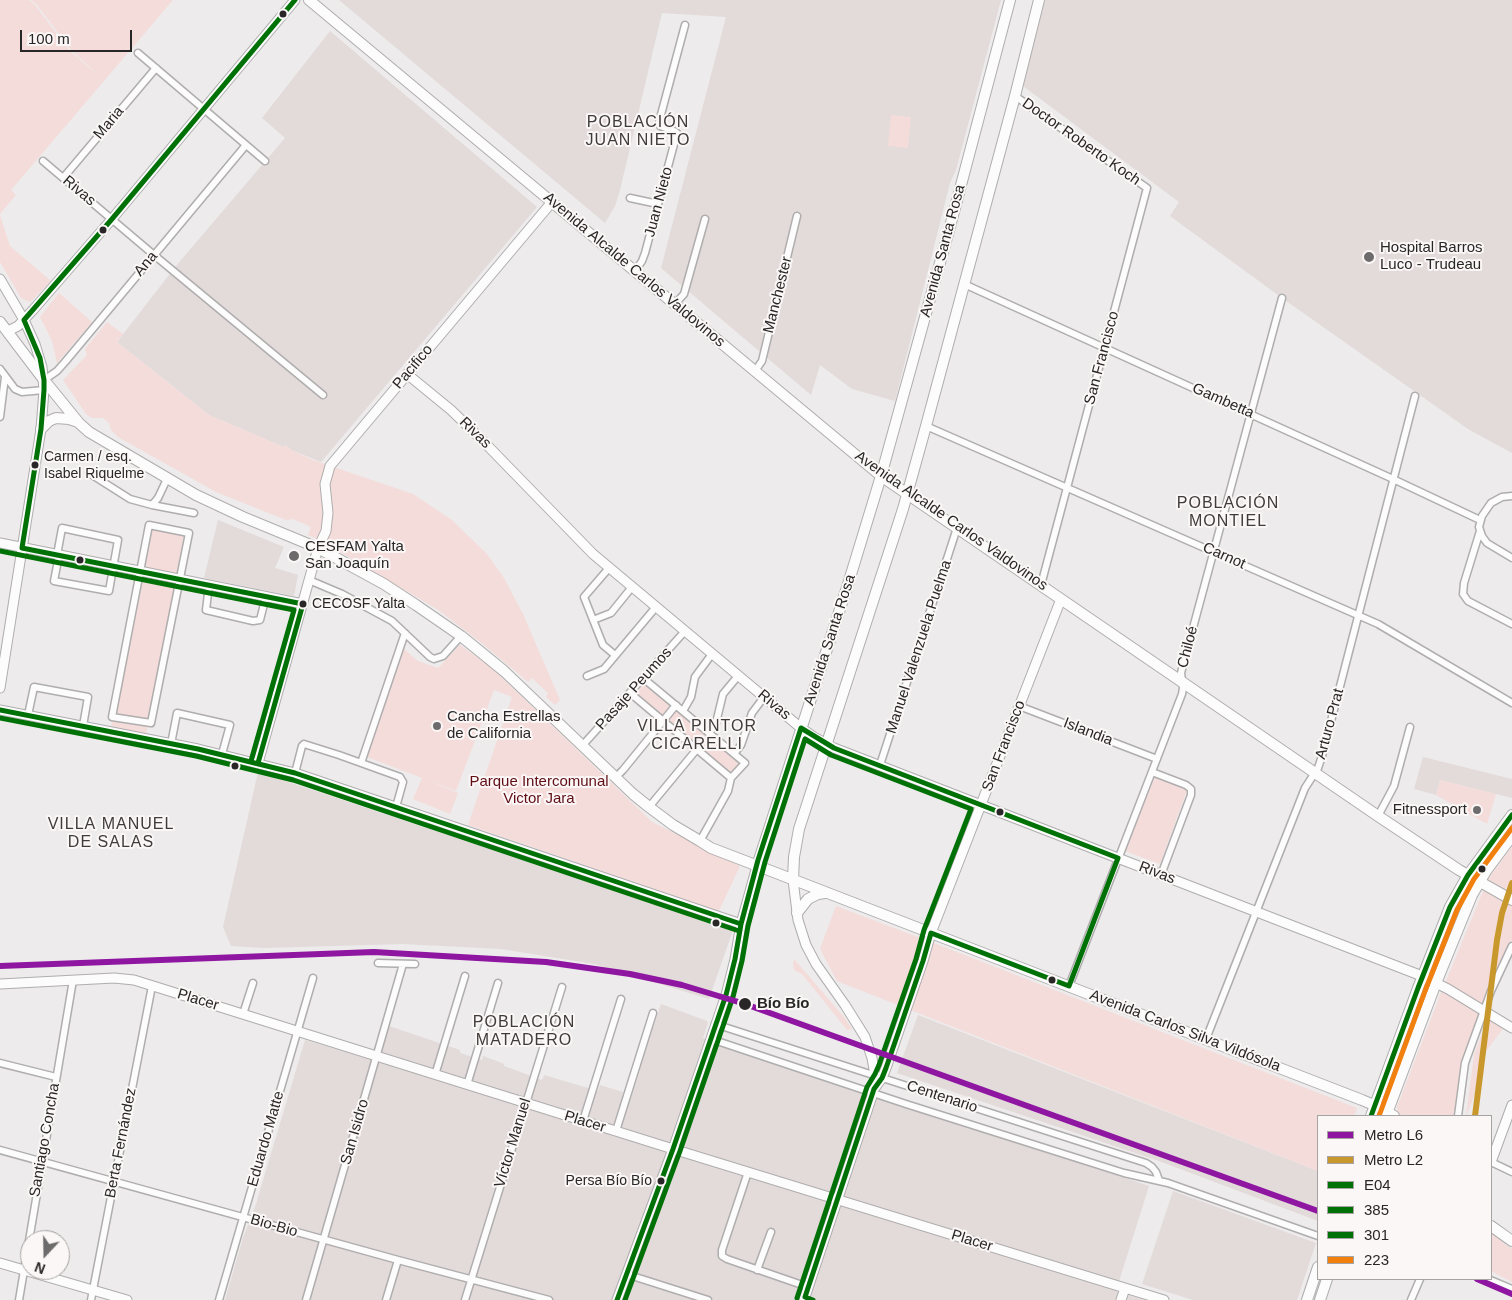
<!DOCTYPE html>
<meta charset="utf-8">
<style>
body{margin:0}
#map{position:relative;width:1512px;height:1300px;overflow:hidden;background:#edebeb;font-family:Helvetica,sans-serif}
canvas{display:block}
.legend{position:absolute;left:1317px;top:1115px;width:175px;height:165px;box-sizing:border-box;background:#fcf7f7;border:1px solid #a7a3a3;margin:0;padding:6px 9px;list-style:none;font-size:15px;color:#282626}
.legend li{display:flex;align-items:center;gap:10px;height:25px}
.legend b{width:25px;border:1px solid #a7a3a3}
.north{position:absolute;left:20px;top:1230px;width:50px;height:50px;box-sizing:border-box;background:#fcf7f7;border:1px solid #a7a3a3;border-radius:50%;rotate:201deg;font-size:14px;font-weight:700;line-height:20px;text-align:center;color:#282626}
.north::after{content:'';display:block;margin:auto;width:18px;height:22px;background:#6d6b6b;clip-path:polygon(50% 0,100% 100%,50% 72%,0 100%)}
.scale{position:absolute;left:20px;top:30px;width:112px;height:22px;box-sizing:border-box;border:2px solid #282626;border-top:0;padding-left:6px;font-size:15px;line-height:18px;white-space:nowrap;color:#282626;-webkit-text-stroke:4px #fcf7f7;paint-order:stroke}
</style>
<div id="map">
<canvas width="1512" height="1300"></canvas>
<ul class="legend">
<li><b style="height:6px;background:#8e16a1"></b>Metro L6</li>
<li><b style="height:6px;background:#c9982c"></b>Metro L2</li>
<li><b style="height:6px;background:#007106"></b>E04</li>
<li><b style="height:6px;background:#007106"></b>385</li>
<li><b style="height:6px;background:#007106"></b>301</li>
<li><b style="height:6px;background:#f1800e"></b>223</li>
</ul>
<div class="north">N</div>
<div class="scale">100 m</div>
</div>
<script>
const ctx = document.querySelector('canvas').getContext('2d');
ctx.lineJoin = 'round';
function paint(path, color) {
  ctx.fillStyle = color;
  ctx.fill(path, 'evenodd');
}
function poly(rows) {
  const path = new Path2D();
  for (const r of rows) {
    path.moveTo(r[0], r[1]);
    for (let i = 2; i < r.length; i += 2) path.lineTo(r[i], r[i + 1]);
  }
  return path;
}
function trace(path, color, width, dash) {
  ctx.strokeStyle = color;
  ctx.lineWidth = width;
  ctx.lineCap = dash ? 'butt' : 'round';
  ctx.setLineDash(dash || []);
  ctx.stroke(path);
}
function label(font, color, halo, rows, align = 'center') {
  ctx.font = font + ' Helvetica,sans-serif';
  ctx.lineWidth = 4;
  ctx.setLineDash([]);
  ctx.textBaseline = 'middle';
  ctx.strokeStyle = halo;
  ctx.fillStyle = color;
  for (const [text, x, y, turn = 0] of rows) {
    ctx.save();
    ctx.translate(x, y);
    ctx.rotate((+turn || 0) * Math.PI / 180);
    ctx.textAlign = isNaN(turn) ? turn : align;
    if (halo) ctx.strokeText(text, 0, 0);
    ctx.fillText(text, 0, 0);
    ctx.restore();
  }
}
paint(poly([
 [339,0,1001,0,956,170,950,183,895,401,852,389,820,365,811,395,661,268,726,17,662,13,620,190,615,206,605,223],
 [1045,0,1512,0,1512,453,1468,429,1282,298,1170,216,1179,202,1023,86],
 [330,31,537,207,321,462,291,450,285,445,284,447,209,415,117,342,176,266,285,138,262,118],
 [218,520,284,547,275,568,298,575,294,596,204,578],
 [1423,757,1512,779,1512,798,1440,780,1436,795,1414,789],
 [258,772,733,930,709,999,594,964,501,949,403,944,264,948,231,946,223,927],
 [661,1004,707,1021,708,1023,703,1038,1149,1186,1116,1291,1144,1300,225,1300,243,1238,256,1204,305,1040,378,1062,389,1026,460,1050,460,1053,482,1060,483,1056,494,1060,504,1064,504,1066,542,1080,544,1075,598,1091,600,1085,623,1092,622,1096,631,1098,640,1071,639,1070],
 [918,1015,1318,1171,1318,1221,1159,1161,897,1073],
 [1173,1191,1316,1243,1297,1300,1193,1300,1142,1284]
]), '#e3dada');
paint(poly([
 [0,0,29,0,35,5,70,51,103,79,71,50,37,5,31,0,173,0,11,190,16,195,0,214],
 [891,115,911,117,908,148,888,146],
 [0,215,10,246,51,281,30,302,21,298,0,262],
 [59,293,92,322,57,363,52,341,40,317],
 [107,322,123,334,117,342,209,415,284,447,285,445,291,450,313,460,413,494,452,520,487,554,504,578,523,614,560,700,555,705,546,697,548,693,532,678,528,682,484,645,437,609,333,548,331,545,308,535,311,527,293,519,286,520,216,492,118,437,111,430,109,423,103,418,92,418,86,414,63,380,87,355,85,349],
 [150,527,184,534,146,734,111,727,145,567],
 [460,645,492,668,652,822,740,866,719,911,468,825,512,697,494,690,456,791,424,779,458,793,450,814,413,799,422,778,367,757,403,648,418,661,438,668],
 [646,682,743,763,731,776,635,695],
 [1155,777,1187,790,1160,864,1125,851],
 [1440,780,1496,794,1487,824,1436,795],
 [1512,847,1512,939,1485,998,1463,1060,1455,1116,1403,1116,1397,1112,1397,1107,1439,998,1488,879],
 [836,906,939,945,1357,1108,1354,1116,1318,1116,1318,1171,837,981,820,949],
 [795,960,844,1017,852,1029,847,1030,802,974,794,970,793,961],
 [1488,1017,1505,1026,1483,1055,1484,1072,1466,1116,1474,1055],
 [1491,1230,1507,1246,1512,1248,1512,1282,1491,1271]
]), '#f4dcda');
const street = poly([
 [138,53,265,161],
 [1015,96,1147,188,1041,585],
 [43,161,154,255,323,395],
 [63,178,156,68],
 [630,198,658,204],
 [635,271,642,261,645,253,677,133,674,131,660,126,659,122,685,25],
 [964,284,1393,479,1480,520],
 [675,304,684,294,705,219],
 [0,369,15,389,22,392,44,390],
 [755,371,762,361,797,216],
 [44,380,57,371,65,362,246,145],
 [0,417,5,377],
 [926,426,1378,624,1512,703],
 [89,473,130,499,152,505,194,513],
 [1512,496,1502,497,1491,503,1482,516,1479,527,1482,536,1487,543,1512,558],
 [152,505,158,498,167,479],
 [149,525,189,533,151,723,112,717,149,525],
 [1480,531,1464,583,1463,594,1468,601,1512,624],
 [57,555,62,528,118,540,109,591,54,581,59,555],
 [609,568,584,597,603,645,615,655],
 [309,580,342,594,392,621,430,657,434,659,443,656,461,636],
 [209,585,206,610,253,621,260,620,266,596],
 [593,620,611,613,632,587],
 [587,676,604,669,656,607],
 [643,678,745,763,731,778,728,791,700,841],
 [630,693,731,778],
 [1019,706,1157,759],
 [683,711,691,697,695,677,712,654],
 [28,715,34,687,88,697,83,726],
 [709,733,716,723,723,694,738,676],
 [171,744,177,713,230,725,222,754],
 [582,746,685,631],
 [734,754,741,745,752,713,764,697],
 [361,763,405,633],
 [880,765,957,528],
 [1152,772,1186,785,1191,789,1191,795,1161,875],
 [295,773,302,746,304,744,339,755,400,777,403,782,396,807],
 [615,778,623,770,676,705],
 [649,807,697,749],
 [1378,816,1394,786,1410,727],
 [378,963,415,964],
 [1069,986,1182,694,1183,688,1181,673,1183,665,1282,298],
 [243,1014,253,983],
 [715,1024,1146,1163,1152,1167,1156,1172,1159,1180],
 [711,1039,906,1104,1124,1173,1168,1183,1318,1236],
 [1206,1039,1305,788,1318,768,1322,756,1415,396],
 [0,1063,56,1077],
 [435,1075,465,976],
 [467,1085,498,983],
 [1458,1116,1465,1063,1491,991,1512,946],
 [583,1121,621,999],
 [616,1131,653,1013],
 [0,1150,398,1260,549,1300],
 [1491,1162,1512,1172],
 [748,1172,722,1250,722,1256,727,1259,808,1287],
 [757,1270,771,1232],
 [626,1274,708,1300],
 [1488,1279,1512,1289],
 [19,1300,73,980],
 [91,1300,152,986],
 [219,1300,313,978],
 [306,1300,403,964],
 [386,1300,398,1260],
 [465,1300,562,987],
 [1411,1300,1420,1279]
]);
const secondary = poly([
 [0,279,24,320,35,344,42,367,44,390,41,429,0,688],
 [8,331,18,326,33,310,112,219,295,0],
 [407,374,451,410,482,440,593,554,801,728,814,737,834,748,1422,976,1448,989,1512,1028],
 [0,543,303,604],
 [0,710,198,749,295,773,741,924],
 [258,763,318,548,326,531,328,513,325,484,330,466,552,202],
 [793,880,798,920,806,945,816,964,845,1005,865,1037,872,1058,875,1075,873,1093,804,1300],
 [0,984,114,978,134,980,673,1149,1164,1300],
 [874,1089,882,1078,886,1068,923,961,931,933,1061,599],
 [1491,1162,1512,1105],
 [0,1263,127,1300],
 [617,1300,673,1149,726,995,735,959,741,924,757,866],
 [1121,1300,1125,1288]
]);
const primary = poly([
 [309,0,881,476,1378,816,1459,870,1512,900],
 [0,322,44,380,79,423,89,432,196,495,243,517,318,548,384,584,416,605,461,636,504,671,633,794,649,807,673,825,700,841,711,848,771,871,1362,1100,1381,1108,1394,1116],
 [41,429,49,421,56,418,69,419,78,422],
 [757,866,849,581,881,476,951,223,1010,0],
 [793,880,794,857,799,829,903,509,926,426,1015,96,1039,0],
 [797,913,808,899,818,894,825,893],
 [1371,1116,1418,988,1450,907,1468,875,1512,815],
 [1386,1116,1436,983,1472,895,1486,871,1512,836],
 [1491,1226,1512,1241],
 [1307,1300,1318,1267],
 [1320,1300,1327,1279]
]);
trace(street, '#afadad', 9);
trace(secondary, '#afadad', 11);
trace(primary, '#afadad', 12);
trace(street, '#fcfcfc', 6);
trace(secondary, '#fcfcfc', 9);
trace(primary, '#fcfcfc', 10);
trace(poly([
 [0,710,198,749,295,773,741,924],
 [258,763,303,604,22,548,41,429,44,390,44,380,40,358,24,320,112,219,295,0],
 [617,1300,673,1149,726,995,735,959,741,924,758,860,801,728,834,748,1118,858,1069,986,931,933,923,961,886,1068,882,1078,874,1089,805,1297,813,1300]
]), '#007106', 5);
trace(poly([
 [0,551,294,610,251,761],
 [0,718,196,756,293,780,739,931],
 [625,1300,680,1151,733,997,742,961,748,926,765,862,805,739,831,755,971,809,924,930,916,959,879,1065,875,1074,867,1087,797,1298]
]), '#007106', 5);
trace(poly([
 [1371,1116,1418,988,1450,907,1468,875,1512,815]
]), '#007106', 5);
trace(poly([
 [1379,1116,1425,991,1457,910,1474,879,1512,828]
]), '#f1800e', 5);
trace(poly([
 [0,966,374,952,546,962,630,974,682,985,745,1004,1318,1211],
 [1477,1279,1512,1294]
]), '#8e16a1', 6);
trace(poly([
 [1475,1116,1497,940,1502,913,1512,883]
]), '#c9982c', 6);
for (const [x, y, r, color] of [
 [283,14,4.5,"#282626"],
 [103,230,4.5,"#282626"],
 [1369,257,6,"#6d6b6b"],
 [35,465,4.5,"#282626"],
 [294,556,6,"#6d6b6b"],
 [80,560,4.5,"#282626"],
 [303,604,4.5,"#282626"],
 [437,726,5,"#6d6b6b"],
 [235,766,4.5,"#282626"],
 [1477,810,5,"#6d6b6b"],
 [1000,812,4.5,"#282626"],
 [1482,869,4.5,"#282626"],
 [716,923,4.5,"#282626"],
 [1052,980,4.5,"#282626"],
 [745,1004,7,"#282626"],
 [661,1181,4.5,"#282626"]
]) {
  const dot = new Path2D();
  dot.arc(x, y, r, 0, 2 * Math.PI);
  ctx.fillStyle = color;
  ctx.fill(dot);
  trace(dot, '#fcf7f7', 2);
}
label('14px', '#282626', '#fcf7f7', [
 ["Carmen / esq.",44,457],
 ["Isabel Riquelme",44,474],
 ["CECOSF Yalta",312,604],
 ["Persa Bío Bío",652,1181,"right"]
], 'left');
label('15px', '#282626', '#fcf7f7', [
 ["Maria",109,123,-50],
 ["Doctor Roberto Koch",1081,142,35],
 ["Rivas",79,191,40],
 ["Juan Nieto",659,202,-75],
 ["Avenida Santa Rosa",943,251,-75],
 ["Ana",146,264,-50],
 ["Avenida Alcalde Carlos Valdovinos",634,270,40],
 ["Manchester",778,295,-76],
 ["San Francisco",1102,358,-75],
 ["Pacifico",413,367,-50],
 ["Gambetta",1223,401,24],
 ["Rivas",475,433,44],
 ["Avenida Alcalde Carlos Valdovinos",951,521,35],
 ["Carnot",1224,556,24],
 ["Avenida Santa Rosa",830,640,-72],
 ["Manuel Valenzuela Puelma",919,647,-72],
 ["Chiloé",1188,647,-76],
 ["Pasaje Peumos",634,689,-48],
 ["Rivas",774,705,40],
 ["Arturo Prat",1330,724,-75],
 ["Islandia",1088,732,21],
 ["San Francisco",1004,746,-69],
 ["Rivas",1157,873,21],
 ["Placer",198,1000,17],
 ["Avenida Carlos Silva Vildósola",1185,1031,21],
 ["Centenario",942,1097,18],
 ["Placer",585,1122,17],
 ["San Isidro",355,1132,-74],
 ["Eduardo Matte",266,1139,-74],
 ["Santiago Concha",45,1140,-80],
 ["Berta Fernández",121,1143,-79],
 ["Víctor Manuel",513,1143,-73],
 ["Bio-Bio",274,1226,16],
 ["Placer",972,1241,17]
]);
label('15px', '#282626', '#fcf7f7', [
 ["Hospital Barros",1380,248],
 ["Luco - Trudeau",1380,265],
 ["CESFAM Yalta",305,547],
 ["San Joaquín",305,564],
 ["Cancha Estrellas",447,717],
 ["de California",447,734],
 ["Fitnessport",1467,810,"right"]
], 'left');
label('15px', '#600f16', '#fcf7f7', [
 ["Parque Intercomunal",539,782],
 ["Victor Jara",539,799]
]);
label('bold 15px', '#282626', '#fcf7f7', [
 ["Bío Bío",757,1004]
], 'left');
ctx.letterSpacing = '1px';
label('16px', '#403c3c', '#fcf7f7', [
 ["POBLACIÓN",638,123],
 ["JUAN NIETO",638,141],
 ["POBLACIÓN",1228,504],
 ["MONTIEL",1228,522],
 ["VILLA PINTOR",697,727],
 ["CICARELLI",697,745],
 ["VILLA MANUEL",111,825],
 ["DE SALAS",111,843],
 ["POBLACIÓN",524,1023],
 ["MATADERO",524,1041]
]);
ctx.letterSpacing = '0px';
</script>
